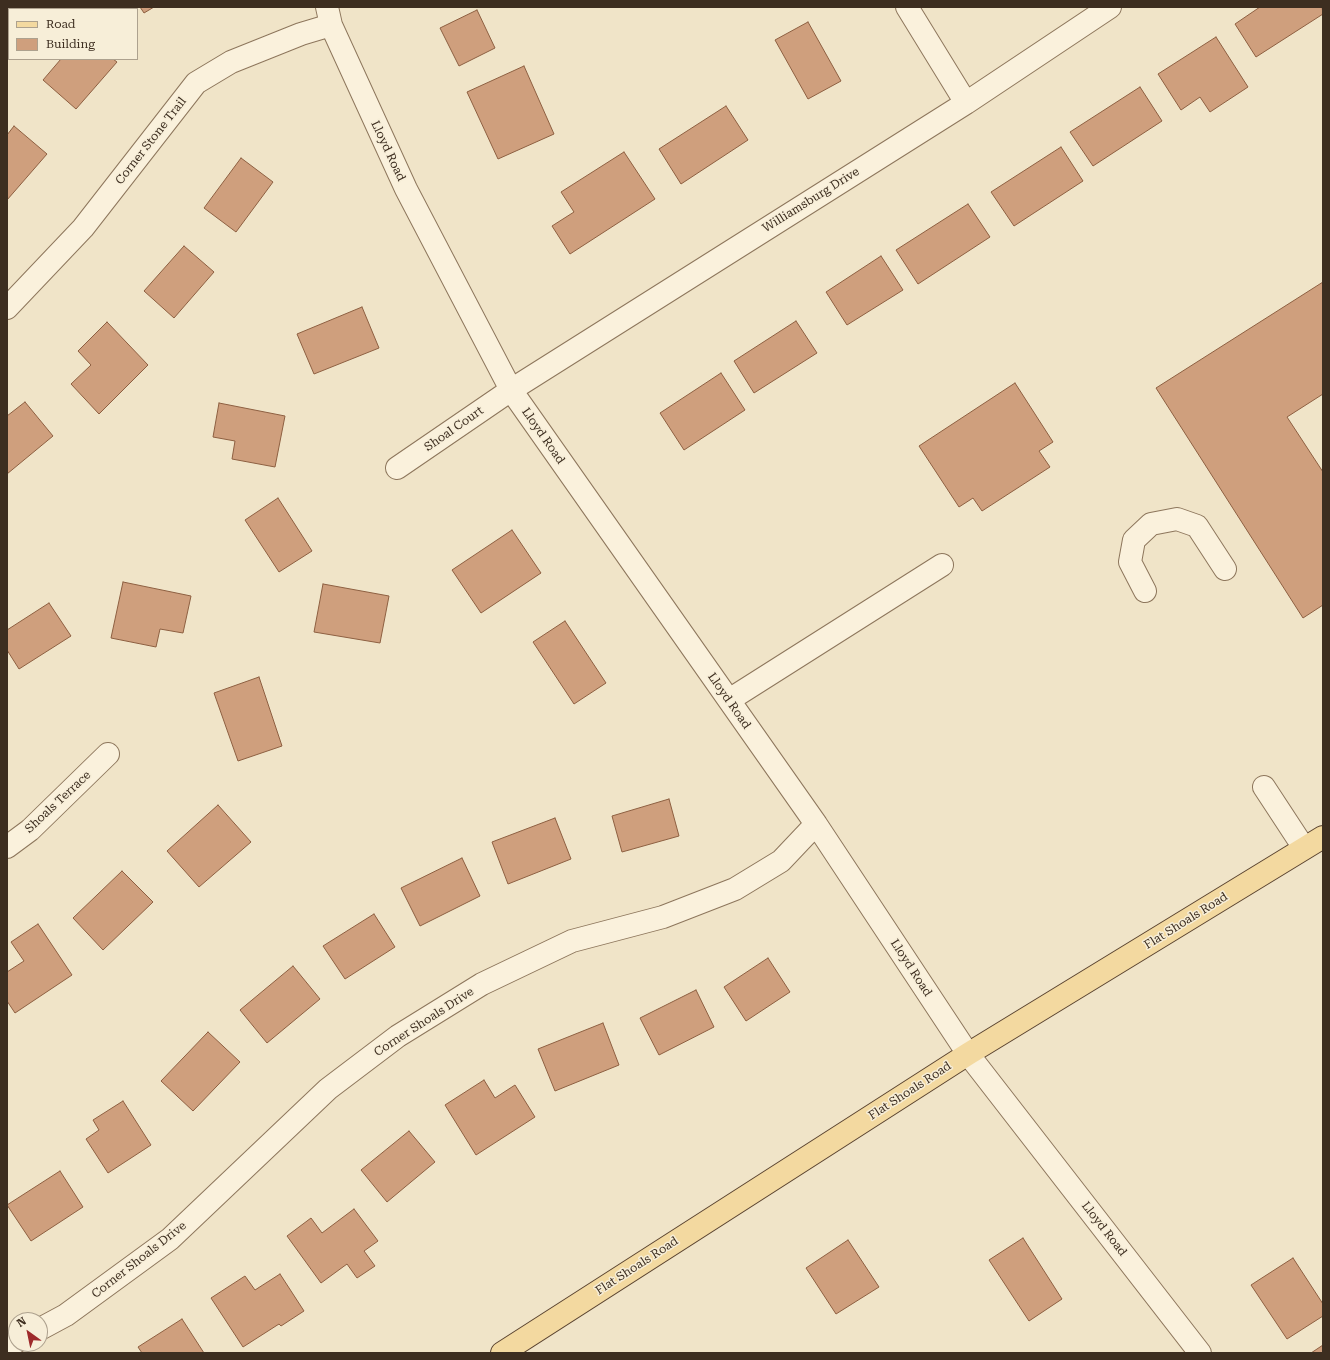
<!DOCTYPE html>
<style>
body{margin:0}
#map{position:relative;width:1330px;height:1360px;overflow:hidden;background:#f0e4c8;font-family:"Roboto Serif",serif}
canvas{display:block}
.frame{position:absolute;inset:0;border:8px solid #3d2e20;pointer-events:none}
.legend{position:absolute;left:8px;top:8px;width:130px;height:52px;box-sizing:border-box;background:#f7eed8;border:1px solid #ada18e;margin:0;padding:5px 7px;list-style:none;font-size:12px;color:#3d2e20}
.legend li{display:flex;align-items:center;gap:8px;height:20px}
.legend b{width:20px;border:1px solid #ada18e}
.north{position:absolute;left:8px;top:1312px;width:40px;height:40px;box-sizing:border-box;background:#f7eed8;border:1px solid #ada18e;border-radius:50%;rotate:327deg;font-size:11px;font-weight:700;line-height:16px;text-align:center;color:#3d2e20}
.north::after{content:'';display:block;margin:auto;width:14px;height:18px;background:#9e2a2b;clip-path:polygon(50% 0,100% 100%,50% 72%,0 100%)}
</style>
<div id="map">
<canvas width="1330" height="1360"></canvas>
<div class="frame"></div>
<ul class="legend">
<li><b style="height:5px;background:#f3d9a0"></b>Road</li>
<li><b style="height:11px;background:#cf9f7d"></b>Building</li>
</ul>
<div class="north">N</div>
</div>
<script>
const ctx = document.querySelector('canvas').getContext('2d');
ctx.lineJoin = 'round';
function paint(path, color) {
  ctx.fillStyle = color;
  ctx.fill(path, 'evenodd');
}
function poly(rows) {
  const path = new Path2D();
  for (const r of rows) {
    path.moveTo(r[0], r[1]);
    for (let i = 2; i < r.length; i += 2) path.lineTo(r[i], r[i + 1]);
  }
  return path;
}
function trace(path, color, width, dash) {
  ctx.strokeStyle = color;
  ctx.lineWidth = width;
  ctx.lineCap = dash ? 'butt' : 'round';
  ctx.setLineDash(dash || []);
  ctx.stroke(path);
}
function label(font, color, halo, rows, align = 'center') {
  ctx.font = font + ' "Roboto Serif",serif';
  ctx.lineWidth = 3;
  ctx.setLineDash([]);
  ctx.textBaseline = 'middle';
  ctx.strokeStyle = halo;
  ctx.fillStyle = color;
  for (const [text, x, y, turn = 0] of rows) {
    ctx.save();
    ctx.translate(x, y);
    ctx.rotate((+turn || 0) * Math.PI / 180);
    ctx.textAlign = isNaN(turn) ? turn : align;
    if (halo) ctx.strokeText(text, 0, 0);
    ctx.fillText(text, 0, 0);
    ctx.restore();
  }
}
const building = poly([
 [140,7,154,7,144,13,140,7],
 [1260,7,1322,7,1323,14,1256,57,1235,24,1260,7],
 [477,10,495,48,459,66,440,28,477,10],
 [808,22,841,81,808,99,775,40,808,22],
 [1216,37,1248,87,1210,112,1200,97,1181,110,1158,74,1216,37],
 [61,59,113,59,117,62,76,109,43,80,61,59],
 [524,66,554,134,498,159,467,92,524,66],
 [1140,87,1162,121,1093,166,1070,132,1140,87],
 [726,106,748,140,681,184,659,149,726,106],
 [14,126,47,154,7,200,7,135,14,126],
 [1061,147,1083,181,1014,226,991,192,1061,147],
 [624,152,655,199,570,254,552,226,574,212,561,192,624,152],
 [241,158,273,182,236,232,204,208,241,158],
 [968,204,990,237,918,284,896,250,968,204],
 [184,246,214,272,174,318,144,291,184,246],
 [881,256,903,290,847,325,826,292,881,256],
 [1323,282,1323,394,1287,417,1323,472,1323,605,1303,618,1156,388,1323,282],
 [362,307,379,348,314,374,297,334,362,307],
 [796,321,817,353,754,393,734,361,796,321],
 [107,322,148,365,99,414,71,384,91,365,78,351,107,322],
 [721,373,745,410,684,450,660,413,721,373],
 [1015,383,1053,442,1039,451,1050,467,982,511,973,498,959,507,919,446,1015,383],
 [25,402,53,436,7,474,7,416,25,402],
 [219,403,285,416,275,467,232,459,235,441,213,437,219,403],
 [278,498,312,551,279,572,245,520,278,498],
 [512,530,541,573,481,613,452,570,512,530],
 [123,582,191,596,183,633,160,629,156,647,111,638,123,582],
 [323,584,389,596,380,643,314,632,323,584],
 [49,603,71,636,19,669,7,650,7,630,49,603],
 [565,621,606,683,574,704,533,642,565,621],
 [259,677,282,746,238,761,214,693,259,677],
 [669,799,679,836,622,852,612,816,669,799],
 [218,805,251,842,199,887,167,851,218,805],
 [555,818,571,859,508,884,492,842,555,818],
 [462,858,480,896,420,926,401,888,462,858],
 [122,871,153,902,103,950,73,918,122,871],
 [374,914,395,947,345,979,323,946,374,914],
 [38,924,72,975,15,1013,7,1001,7,972,24,961,11,942,38,924],
 [768,958,790,992,746,1021,724,987,768,958],
 [293,966,320,999,267,1043,240,1010,293,966],
 [696,990,714,1027,659,1055,640,1018,696,990],
 [603,1023,619,1065,555,1091,538,1049,603,1023],
 [208,1032,240,1062,193,1111,161,1081,208,1032],
 [484,1080,495,1098,515,1085,535,1117,476,1155,445,1105,484,1080],
 [123,1101,151,1145,108,1173,86,1139,99,1130,93,1120,123,1101],
 [409,1131,435,1162,387,1202,361,1170,409,1131],
 [60,1171,83,1207,31,1241,7,1205,60,1171],
 [354,1209,378,1241,364,1251,375,1266,357,1278,347,1264,321,1283,287,1236,311,1218,322,1233,354,1209],
 [1023,1238,1062,1299,1029,1321,989,1260,1023,1238],
 [848,1240,879,1287,836,1314,806,1268,848,1240],
 [1293,1258,1323,1304,1323,1316,1287,1339,1251,1285,1293,1258],
 [280,1274,304,1311,281,1326,279,1324,243,1347,211,1298,245,1276,255,1290,280,1274],
 [182,1319,204,1353,142,1353,138,1347,182,1319],
 [1323,1345,1323,1353,1311,1353,1323,1345]
]);
paint(building, '#cf9f7d');
trace(building, '#8d5f41', 1);
const minor = poly([
 [327,7,331,25,406,189,511,390,816,824,968,1054,1200,1353],
 [907,7,966,103],
 [7,308,83,228,196,83,231,62,301,34,331,25],
 [397,468,511,390,966,103,1110,7],
 [1145,591,1130,562,1134,540,1151,524,1177,519,1197,526,1225,569],
 [729,700,942,565],
 [1264,787,1304,848],
 [7,847,30,830,108,754],
 [40,1329,66,1315,170,1239,328,1089,398,1036,482,984,572,941,663,917,735,889,781,861,816,824],
 [7,1346,16,1342]
]);
const major = poly([
 [502,1353,968,1054,1323,837]
]);
trace(minor, '#8d765c', 24);
trace(major, '#5b4430', 24);
trace(minor, '#faf1dc', 22);
trace(major, '#f3d9a0', 22);
label('12px', '#3d2e20', '#f7eed8', [
 ["Corner Stone Trail",151,141,-52],
 ["Lloyd Road",388,151,65],
 ["Williamsburg Drive",811,200,-32],
 ["Shoal Court",454,429,-35],
 ["Lloyd Road",543,436,55],
 ["Lloyd Road",729,701,55],
 ["Shoals Terrace",58,802,-43],
 ["Flat Shoals Road",1186,921,-32],
 ["Lloyd Road",911,968,57],
 ["Corner Shoals Drive",424,1022,-33],
 ["Flat Shoals Road",910,1091,-33],
 ["Lloyd Road",1104,1229,52],
 ["Corner Shoals Drive",139,1260,-38],
 ["Flat Shoals Road",637,1266,-33]
]);
</script>
